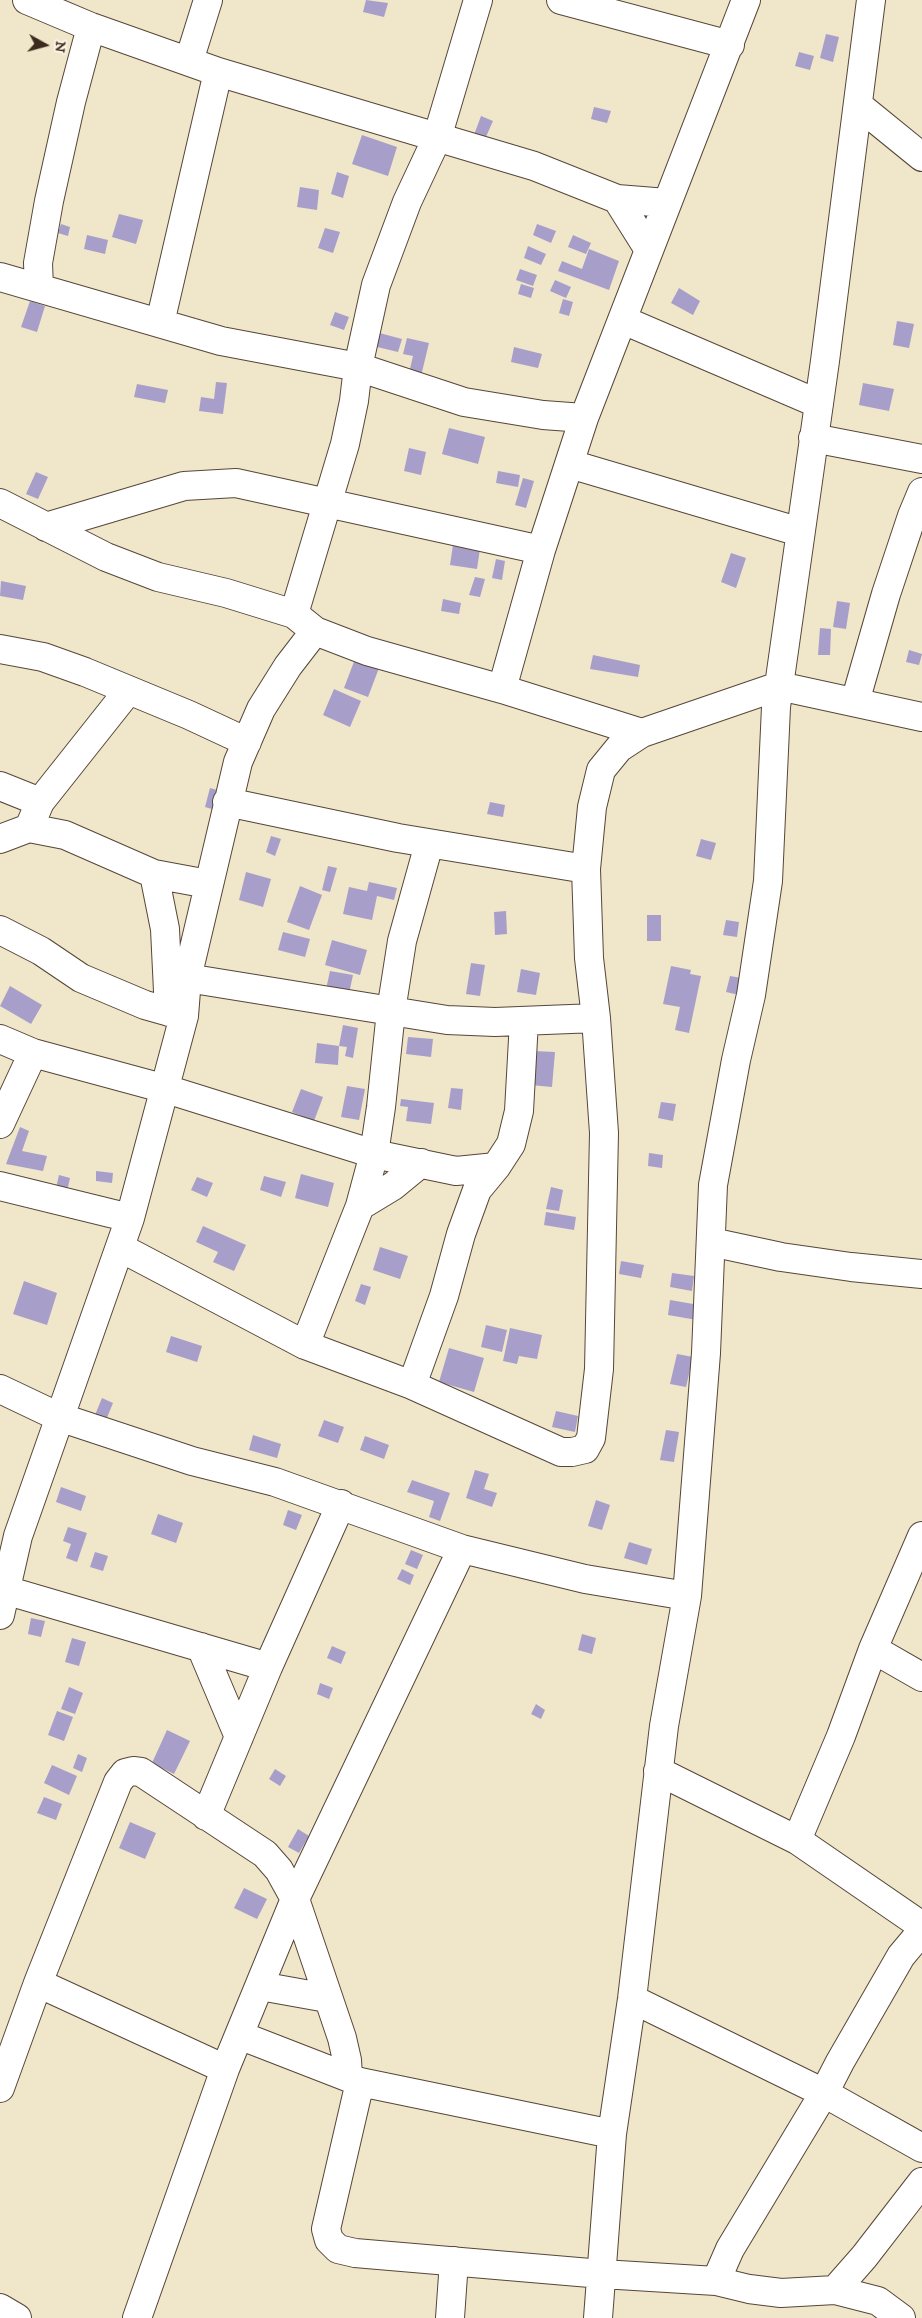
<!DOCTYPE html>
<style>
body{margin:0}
#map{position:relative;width:922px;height:2318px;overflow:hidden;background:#f0e6c9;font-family:"IM FELL DW Pica",serif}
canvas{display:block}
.north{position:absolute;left:20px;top:20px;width:50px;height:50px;-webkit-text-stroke:4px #fcf5e5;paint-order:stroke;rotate:97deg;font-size:14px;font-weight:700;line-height:20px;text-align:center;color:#3b2a1e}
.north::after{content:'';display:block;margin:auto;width:18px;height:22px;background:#3b2a1e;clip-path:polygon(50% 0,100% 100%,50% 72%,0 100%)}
</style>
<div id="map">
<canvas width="922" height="2318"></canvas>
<div class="north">N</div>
</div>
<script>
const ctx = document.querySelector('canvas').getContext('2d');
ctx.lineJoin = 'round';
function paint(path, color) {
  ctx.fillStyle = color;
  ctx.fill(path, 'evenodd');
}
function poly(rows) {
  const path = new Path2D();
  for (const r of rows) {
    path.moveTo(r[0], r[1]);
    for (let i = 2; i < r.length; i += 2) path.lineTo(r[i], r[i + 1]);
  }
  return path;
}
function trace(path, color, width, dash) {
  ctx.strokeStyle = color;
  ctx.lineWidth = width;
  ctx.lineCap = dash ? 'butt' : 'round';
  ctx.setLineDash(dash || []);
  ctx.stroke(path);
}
paint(poly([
 [366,0,388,3,384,17,363,12],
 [826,34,839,37,833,62,820,58],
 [799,52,814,56,810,70,795,66],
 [594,107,611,111,607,123,591,119],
 [481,116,493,121,485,139,474,135],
 [362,135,397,147,388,176,352,164],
 [337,172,349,176,343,198,331,194],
 [300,187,319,190,317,210,297,207],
 [119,214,143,220,136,244,112,237],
 [61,224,70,227,68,236,58,233],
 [537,224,556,231,551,243,533,235],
 [325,228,340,232,333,253,318,248],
 [87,235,108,240,105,254,84,249],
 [573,235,591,243,586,254,568,247],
 [528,246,546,254,541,265,524,258],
 [589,249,619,261,609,290,558,271,562,261,582,269],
 [520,269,537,275,533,286,516,280],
 [555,280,571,287,566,298,550,291],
 [521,284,534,288,531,298,518,294],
 [679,288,700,301,693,315,671,303],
 [563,299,573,302,569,316,559,313],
 [30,301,45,306,37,332,21,327],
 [335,312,349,317,344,330,330,325],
 [897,321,914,324,909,348,893,345],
 [372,331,402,339,398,352,369,345],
 [407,338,429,343,421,376,409,373,413,356,403,354],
 [514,347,542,354,538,368,511,362],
 [216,382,227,383,223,414,199,411,201,397,214,399],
 [863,383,894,389,889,411,859,405],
 [137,384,168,390,165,403,134,397],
 [449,428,485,437,478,464,442,454],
 [409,448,426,452,421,475,404,471],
 [498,471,520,475,518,487,496,483],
 [36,472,48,477,38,499,26,494],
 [523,478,534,481,526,508,515,505],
 [454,538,481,542,477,569,450,565],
 [731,553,746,558,736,588,721,582],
 [496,559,505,561,502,580,492,578],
 [475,577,485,579,480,597,469,595],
 [1,581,26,586,23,600,0,596],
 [443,599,461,603,459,614,441,611],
 [837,601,850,603,846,629,833,627],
 [820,628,831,629,830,655,818,655],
 [909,650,922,654,919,665,906,662],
 [593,655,640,665,638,677,590,669],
 [355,659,379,668,368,697,344,688],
 [334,689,361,701,350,727,323,715],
 [210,788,224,792,219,811,205,807],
 [490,802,505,805,503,817,487,814],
 [271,836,281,839,275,856,266,852],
 [701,839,716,843,711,860,696,856],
 [328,866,337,868,330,892,322,890],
 [246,872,271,879,263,907,239,900],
 [369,882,397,888,394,900,377,896,372,920,343,914,349,887,367,891],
 [300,886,322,895,309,930,287,922],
 [506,911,507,934,495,935,494,912],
 [647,915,661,915,661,941,647,941],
 [726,920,739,922,737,937,723,935],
 [283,932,310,939,305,957,278,950],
 [332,940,367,950,360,975,325,965],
 [471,963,485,965,480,996,466,994],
 [671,966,691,970,690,974,701,976,689,1033,675,1030,680,1007,663,1004],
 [521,969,540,973,536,995,517,992],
 [330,971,353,975,348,998,325,994],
 [730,976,747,979,744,996,726,992],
 [10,986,42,1005,31,1024,0,1006],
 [343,1025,358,1028,353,1058,345,1056,347,1047,339,1046],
 [408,1037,433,1039,431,1057,406,1054],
 [317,1043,339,1046,338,1065,315,1063],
 [534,1051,555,1052,552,1087,531,1085],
 [347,1086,365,1089,359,1120,341,1117],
 [451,1088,463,1089,461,1110,448,1108],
 [301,1089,323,1097,314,1121,292,1112],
 [401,1099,434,1103,431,1124,406,1121,408,1107,400,1106],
 [661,1102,676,1104,673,1121,658,1118],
 [20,1127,29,1131,22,1151,47,1156,43,1171,6,1164],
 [649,1153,663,1155,662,1168,648,1166],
 [96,1171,113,1173,112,1183,96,1181],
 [301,1174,334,1183,328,1207,295,1198],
 [59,1175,70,1178,67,1191,56,1188],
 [264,1176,286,1182,281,1197,260,1190],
 [197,1177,213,1183,207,1197,191,1190],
 [551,1187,563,1190,559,1211,546,1209],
 [546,1212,576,1217,574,1230,544,1225],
 [203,1226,246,1245,234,1271,213,1262,218,1252,196,1242],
 [380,1247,408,1256,400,1279,373,1270],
 [621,1261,644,1265,641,1278,619,1274],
 [672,1273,694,1276,692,1291,670,1287],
 [24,1281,57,1293,47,1325,13,1314],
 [361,1284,371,1287,365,1305,355,1301],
 [670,1300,699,1305,697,1320,668,1315],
 [486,1325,507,1330,502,1352,481,1347],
 [510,1328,542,1335,537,1359,519,1356,517,1364,503,1361],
 [171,1336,202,1346,197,1362,166,1352],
 [449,1348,484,1358,474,1392,439,1382],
 [677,1354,693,1357,686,1387,670,1384],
 [102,1398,113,1403,104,1425,93,1420],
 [556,1411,578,1416,575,1432,552,1427],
 [324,1420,344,1427,338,1443,318,1436],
 [666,1430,679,1432,674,1462,660,1460],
 [253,1435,281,1444,277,1458,249,1450],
 [365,1436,389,1445,384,1459,360,1450],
 [475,1470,489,1474,484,1489,497,1493,492,1507,466,1498],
 [412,1480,450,1493,440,1521,429,1517,434,1501,407,1492],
 [61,1487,86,1496,81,1511,56,1502],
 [596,1500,610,1505,602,1530,588,1526],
 [288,1510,302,1515,296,1530,283,1525],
 [158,1514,183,1523,176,1543,151,1534],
 [68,1527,87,1533,77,1562,66,1558,71,1544,63,1541],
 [629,1542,652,1549,647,1565,624,1558],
 [411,1550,423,1555,417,1569,405,1564],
 [95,1552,108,1556,103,1571,90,1567],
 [402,1569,414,1575,410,1585,397,1579],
 [31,1618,45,1621,41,1637,28,1634],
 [582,1634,596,1638,592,1654,578,1650],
 [72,1638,86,1642,79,1666,65,1662],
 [332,1646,346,1652,341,1664,327,1658],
 [320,1683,333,1688,329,1699,317,1694],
 [69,1687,83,1693,75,1714,61,1709],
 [536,1704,545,1710,541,1719,531,1714],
 [57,1711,73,1717,64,1741,48,1735],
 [167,1730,190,1741,174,1774,152,1763],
 [78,1754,87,1758,82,1772,73,1768],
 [52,1765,77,1776,69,1795,44,1783],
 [275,1769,286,1776,280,1786,269,1779],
 [44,1797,62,1804,56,1820,37,1813],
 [130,1822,156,1833,145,1859,119,1848],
 [298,1829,309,1836,299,1853,288,1847],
 [244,1888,267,1899,257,1919,234,1908]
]), '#a79fca');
const minor = poly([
 [27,0,91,27,218,72,534,166,617,199,667,203],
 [561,0,730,45],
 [189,61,208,0],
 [858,105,922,157],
 [617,199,649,250],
 [0,277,221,341,358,367,464,402,543,415,584,418],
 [39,288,38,263,49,201,71,102,91,27],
 [623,320,819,404],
 [160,323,218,72],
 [813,438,922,459],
 [570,464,800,532],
 [0,503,106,557,158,577,226,593,294,614,315,631,367,651,502,689,642,733],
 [46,527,184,486,236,483,541,550],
 [294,614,345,444,354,401,358,367,376,285,407,202,437,138,478,0],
 [0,649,43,657,85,672,189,715,247,742],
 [502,689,541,550,584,418,746,0],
 [855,702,886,594,912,516,922,492],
 [0,786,40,802],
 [227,802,398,838,586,869],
 [29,828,40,802,128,691],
 [0,839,29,828,65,835,154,874,208,884],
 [154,874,165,929,169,1012],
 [0,930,41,951,81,978,145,1005,184,1016],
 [187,978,447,1020,495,1022,596,1018],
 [0,1039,33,1053,166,1089,374,1154,456,1171,496,1167],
 [0,1124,33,1053],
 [0,1186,130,1218],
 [360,1206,393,1186,421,1163],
 [711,1242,781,1257,851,1267,922,1274],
 [121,1248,305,1345,412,1385,561,1452,572,1452,585,1449,591,1438,599,1369,604,1133,596,1018,589,958,586,869,592,807,601,770,619,748,642,733,779,686,922,717],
 [305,1345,360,1206,374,1154,381,1107,391,1011,402,941,429,844],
 [412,1385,444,1296,461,1234,477,1190,496,1167,511,1144,519,1111,524,1021],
 [0,1389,59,1417,192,1461,275,1482,462,1549,585,1579,687,1596],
 [5,1590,268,1667],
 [0,1615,18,1536,130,1218,184,1016,187,978,238,762,261,709,288,666,315,631],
 [201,1647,239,1737],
 [873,1649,922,1677],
 [658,1771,797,1840,922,1926],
 [206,1816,268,1667,341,1504],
 [797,1840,841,1736,873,1649,922,1536],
 [38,1983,225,2069],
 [260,1986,327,1998],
 [632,1999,824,2093,922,2148],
 [239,2035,360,2082,612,2134],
 [360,2082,326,2229,329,2240,338,2249,355,2253,602,2274,716,2281,749,2289,781,2293,835,2290,878,2301,901,2318],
 [0,2088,38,1983,118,1782,125,1773,133,1771,141,1772,265,1854,279,1870,295,1899,342,2038,347,2060,348,2077],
 [716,2281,730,2249,824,2093,840,2062,901,1956,922,1931],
 [835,2290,864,2257,922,2182],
 [0,2308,17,2318],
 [137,2318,225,2069,295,1899,462,1549],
 [450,2318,454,2261],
 [598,2318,612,2134,632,1999,664,1726,687,1596,706,1353,713,1185,736,1060,751,995,768,881,776,707,825,361,871,0]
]);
trace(minor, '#564638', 30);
trace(minor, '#fff', 28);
</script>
